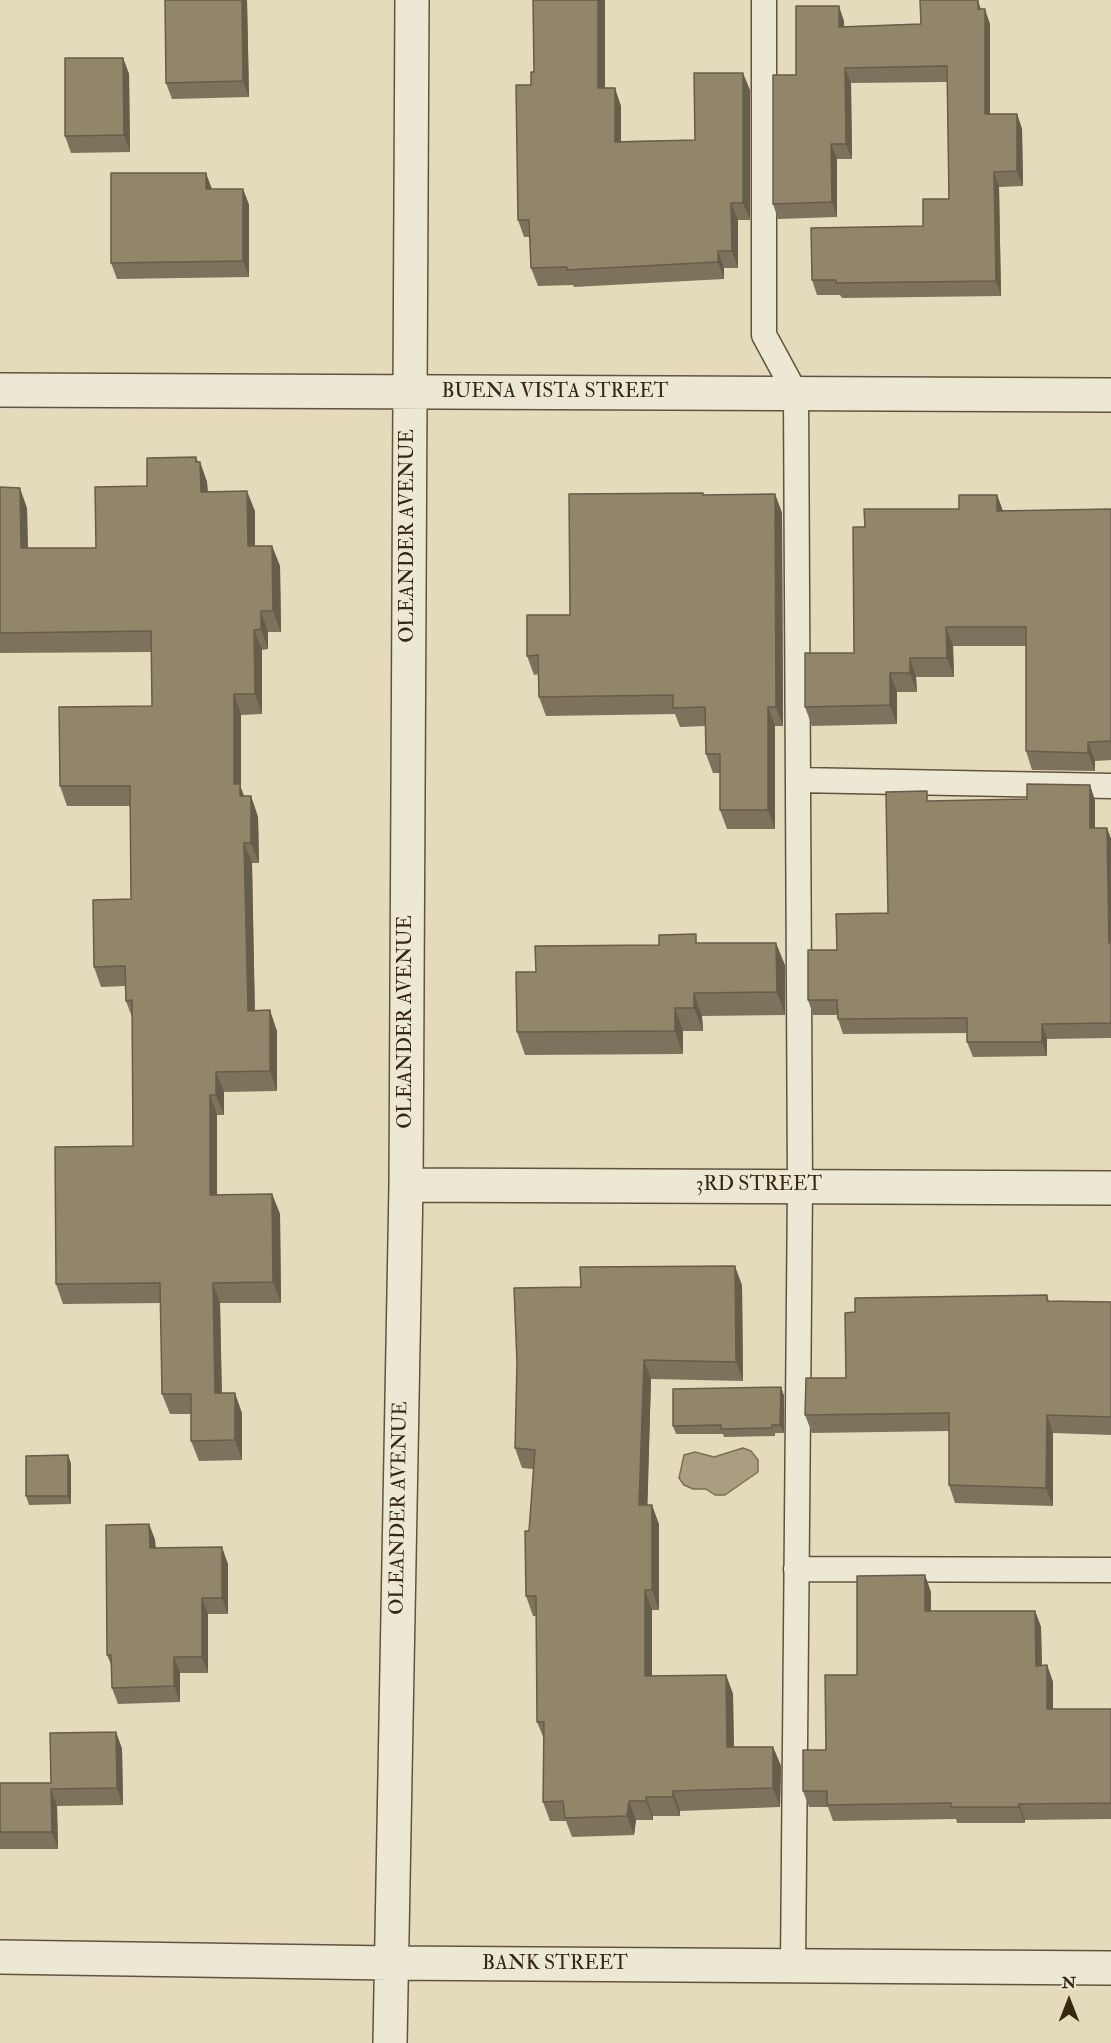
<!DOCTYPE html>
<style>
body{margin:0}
#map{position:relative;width:1111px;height:2043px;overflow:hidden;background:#e4dbbd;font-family:"IM FELL Double Pica",serif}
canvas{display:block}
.north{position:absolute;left:1039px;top:1971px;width:60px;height:60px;-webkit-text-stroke:4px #ede8d4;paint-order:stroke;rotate:0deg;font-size:16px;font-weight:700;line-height:24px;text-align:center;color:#372710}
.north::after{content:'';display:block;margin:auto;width:21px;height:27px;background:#372710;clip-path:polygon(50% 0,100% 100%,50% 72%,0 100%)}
</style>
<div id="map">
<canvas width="1111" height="2043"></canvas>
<div class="north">N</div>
</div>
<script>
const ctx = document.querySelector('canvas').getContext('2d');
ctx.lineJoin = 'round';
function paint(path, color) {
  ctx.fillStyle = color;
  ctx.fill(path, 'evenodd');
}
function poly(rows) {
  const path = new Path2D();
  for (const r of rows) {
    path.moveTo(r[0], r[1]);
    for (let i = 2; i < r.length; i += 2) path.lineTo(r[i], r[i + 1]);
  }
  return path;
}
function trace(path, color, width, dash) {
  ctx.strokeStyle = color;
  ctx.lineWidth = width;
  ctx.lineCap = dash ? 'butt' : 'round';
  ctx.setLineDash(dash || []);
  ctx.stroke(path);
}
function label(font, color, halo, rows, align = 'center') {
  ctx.font = font + ' "IM FELL Double Pica",serif';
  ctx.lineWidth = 4.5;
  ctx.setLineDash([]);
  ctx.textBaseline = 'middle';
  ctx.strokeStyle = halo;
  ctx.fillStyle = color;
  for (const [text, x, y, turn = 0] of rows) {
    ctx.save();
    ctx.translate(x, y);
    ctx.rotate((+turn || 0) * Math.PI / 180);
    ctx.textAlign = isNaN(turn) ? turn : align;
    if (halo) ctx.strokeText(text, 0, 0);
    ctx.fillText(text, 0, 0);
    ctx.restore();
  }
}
const water = poly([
 [743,1448,751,1451,758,1460,758,1472,725,1495,715,1495,706,1489,693,1489,684,1485,679,1478,684,1455,695,1452,714,1457,743,1448]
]);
paint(water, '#a99e82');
trace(water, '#7b6e54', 1.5);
const service = poly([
 [764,0,764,335,796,394,800,1186,793,1967],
 [798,780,1111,786],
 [796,1569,1111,1570]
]);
const minor = poly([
 [0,390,1111,395],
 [406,1185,1111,1188],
 [0,1957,390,1963,1111,1968],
 [390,2043,406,1185,412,0]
]);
trace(service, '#62543b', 27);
trace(minor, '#62543b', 36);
trace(service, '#ede8d4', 24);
trace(minor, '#ede8d4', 33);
paint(poly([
 [165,0,247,0,249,97,172,99,166,83],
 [605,0,605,88,621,106,621,141,695,140,750,90,750,220,738,220,738,268,724,268,724,279,574,287,573,285,538,286,531,268,530,237,524,237,518,220,531,85,534,72],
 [978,0,981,9,990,24,990,114,1017,114,1022,129,1023,186,999,187,1001,296,842,298,840,295,817,295,812,280,923,226,949,199,947,82,851,83,852,159,837,159,837,217,778,219,773,204,796,75,844,21,844,27,921,24],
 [123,58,129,74,130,152,71,153,65,136],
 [212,189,243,189,249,205,249,277,117,279,111,263],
 [196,457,198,462,200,462,207,482,208,491,255,511,255,546,272,546,280,566,281,632,268,632,268,649,262,650,262,714,241,715,241,788,244,796,251,796,258,817,259,863,252,863,255,1011,277,1031,277,1091,224,1092,224,1115,217,1115,217,1195,272,1194,280,1214,281,1303,220,1303,222,1393,242,1413,242,1460,199,1461,191,1441,191,1414,170,1414,162,1394,161,1303,63,1304,56,1284,133,1146,132,1017,126,1001,125,986,101,987,94,967,131,899,130,806,67,806,60,786,152,706,152,652,0,653,0,487,27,508,28,548,96,548,147,486],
 [775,494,782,513,783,726,775,726,775,829,727,829,720,810,720,773,713,773,706,754,706,726,680,727,675,714,546,716,539,697,539,674,534,675,527,656,570,615,703,495],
 [997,495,1003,511,1111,509,1111,760,1095,761,1095,771,1032,770,1026,751,1026,646,953,646,954,677,916,677,917,692,897,692,897,724,812,726,805,707,854,653,865,527,959,509],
 [1095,800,1095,828,1107,828,1111,839,1111,1038,1047,1039,1047,1056,973,1057,967,1042,967,1033,843,1034,838,1019,837,1015,813,1015,808,1000,837,950,888,913,930,801],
 [700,943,785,965,785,1015,702,1016,703,1031,683,1031,683,1054,525,1055,517,1032,536,972],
 [742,1285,743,1381,651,1379,647,1505,659,1524,659,1610,652,1610,652,1676,726,1675,733,1694,734,1747,773,1747,781,1766,780,1807,680,1811,680,1816,653,1816,653,1820,636,1820,634,1835,572,1837,566,1821,550,1821,543,1802,544,1739,537,1722,537,1616,533,1616,526,1596,533,1469,522,1468,515,1448,581,1287],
 [1047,1295,1049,1301,1111,1302,1111,1435,1053,1433,1053,1506,955,1503,949,1485,949,1431,812,1433,805,1415,846,1378],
 [781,1387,784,1396,784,1433,775,1433,775,1436,724,1437,723,1434,676,1434,673,1426],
 [68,1455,71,1464,71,1504,29,1505,26,1496],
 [149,1524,155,1540,156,1548,228,1564,228,1614,208,1614,208,1673,180,1673,180,1702,118,1704,112,1688,112,1667,107,1655],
 [931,1592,931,1611,1035,1611,1041,1627,1042,1665,1047,1665,1053,1682,1053,1709,1111,1709,1111,1819,1025,1820,1025,1823,957,1823,956,1819,833,1821,828,1807,809,1807,803,1791,826,1750,857,1675],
 [116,1732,122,1749,123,1805,57,1806,58,1849,0,1849,0,1783,51,1783]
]), '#7d725b');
paint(poly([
 [242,0,247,0,249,97,243,81],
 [598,0,605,0,605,106,598,88],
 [839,6,844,21,845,42,839,27],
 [985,9,990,24,990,129,985,114],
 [123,58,129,74,130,152,124,135],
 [845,68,851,83,852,159,846,144],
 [743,73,750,90,750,220,743,203],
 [615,88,621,106,621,159,615,142],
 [1017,114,1022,129,1023,186,1017,171],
 [831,144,837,159,837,217,832,202],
 [994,172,999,187,1001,296,996,281],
 [206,173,212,189,206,189],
 [243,189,249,205,249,277,243,261],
 [731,203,738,220,738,268,732,251],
 [718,251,724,268,724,279,718,262],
 [196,457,200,469,200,462,207,482,208,512,201,492],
 [20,488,27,508,28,568,21,548],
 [247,491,255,511,255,566,248,546],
 [775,494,782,513,783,726,776,707],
 [997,495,1004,514,997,511],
 [272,546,280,566,281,632,273,611],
 [261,611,268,632,268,649,261,629],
 [946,627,953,646,954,677,947,658],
 [254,630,262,650,262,714,255,694],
 [910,658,916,677,917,692,910,673],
 [890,673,897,692,897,724,890,705],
 [234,694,241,715,241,788,247,804,241,800,234,784],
 [768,707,775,726,775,829,768,810],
 [1088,742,1095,761,1095,771,1088,753],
 [1090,785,1095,800,1095,843,1090,828],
 [251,796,258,817,259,863,251,843],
 [1107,828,1111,839,1111,950,1109,943],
 [244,843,252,863,255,1031,248,1011],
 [776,943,785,965,785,1015,777,992],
 [694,993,702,1016,703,1031,694,1008],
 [675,1008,683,1031,683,1054,675,1031],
 [270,1010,277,1031,277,1091,270,1071],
 [1042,1024,1047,1039,1047,1056,1042,1042],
 [216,1072,224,1092,224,1115,216,1095],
 [210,1095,217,1115,217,1215,210,1195],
 [272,1194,280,1214,281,1303,273,1282],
 [735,1266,742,1285,743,1381,736,1362],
 [213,1283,220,1303,222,1413,215,1393],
 [644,1360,651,1379,647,1524,639,1505],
 [781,1387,784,1396,784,1433,780,1425],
 [235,1393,242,1413,242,1460,235,1440],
 [1047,1415,1053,1433,1053,1506,1046,1488],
 [68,1455,71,1464,71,1504,68,1496],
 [652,1505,659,1524,659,1610,652,1590],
 [149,1524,155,1540,156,1564,150,1548],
 [222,1547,228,1564,228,1614,222,1598],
 [925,1575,931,1592,931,1627,925,1611],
 [645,1590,652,1610,652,1696,645,1676],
 [202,1598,208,1614,208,1673,202,1657],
 [1035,1611,1041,1627,1042,1682,1036,1666],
 [174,1657,180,1673,180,1702,174,1686],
 [1047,1665,1053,1682,1053,1726,1047,1709],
 [726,1675,733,1694,734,1766,727,1747],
 [116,1732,122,1749,123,1805,117,1788],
 [773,1747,781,1766,780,1807,773,1788],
 [51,1789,57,1806,58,1849,52,1832],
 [673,1791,680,1811,680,1816,673,1797],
 [646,1797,653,1816,653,1820,646,1801],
 [629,1801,636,1820,634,1835,627,1816],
 [1019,1804,1025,1820,1025,1823,1019,1807]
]), '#665d4a');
const building = poly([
 [165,0,242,0,243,81,166,83,165,0],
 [533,0,598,0,598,88,615,88,615,142,695,140,694,73,743,73,743,203,731,203,732,251,718,251,718,262,567,270,567,267,531,268,529,220,518,220,516,85,531,85,531,72,534,72,533,0],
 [920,0,978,0,978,9,985,9,985,114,1017,114,1017,171,994,172,996,281,836,283,836,280,812,280,811,228,923,226,923,199,949,199,947,66,845,68,846,144,831,144,832,202,773,204,773,75,796,75,796,6,839,6,839,27,921,24,920,0],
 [65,58,123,58,124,135,65,136,65,58],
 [111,173,206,173,206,189,243,189,243,261,111,263,111,173],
 [196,457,196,462,200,462,201,492,247,491,248,546,272,546,273,611,261,611,261,629,254,630,255,694,234,694,234,784,240,784,240,796,251,796,251,843,244,843,248,1011,270,1010,270,1071,216,1072,216,1095,210,1095,210,1195,272,1194,273,1282,213,1283,215,1393,235,1393,235,1440,191,1441,191,1394,162,1394,160,1283,56,1284,55,1147,133,1146,132,1000,126,1001,125,966,94,967,93,900,131,899,130,786,60,786,59,707,152,706,151,631,0,633,0,487,20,488,21,548,96,548,95,487,147,486,147,458,196,457],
 [703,493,703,495,775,494,776,707,768,707,768,810,720,810,720,754,706,754,705,707,673,708,673,695,539,697,538,655,527,656,527,615,570,615,569,494,703,493],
 [959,495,997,495,997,511,1111,509,1111,741,1088,742,1088,753,1026,751,1026,627,946,627,947,658,910,658,910,673,890,673,890,705,805,707,805,653,854,653,853,527,865,527,864,509,959,509,959,495],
 [1027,784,1090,785,1090,828,1107,828,1109,943,1111,943,1111,1023,1042,1024,1042,1042,967,1042,967,1018,838,1019,837,1000,808,1000,808,950,837,950,836,914,888,913,886,792,927,791,927,801,1027,799,1027,784],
 [696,934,696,943,776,943,777,992,694,993,694,1008,675,1008,675,1031,517,1032,516,972,536,972,535,946,659,945,659,935,696,934],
 [735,1266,736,1362,644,1360,639,1505,652,1505,652,1590,645,1590,645,1676,726,1675,727,1747,773,1747,773,1788,673,1791,673,1797,646,1797,646,1801,629,1801,627,1816,565,1818,563,1801,543,1802,544,1722,537,1722,536,1596,526,1596,525,1531,529,1531,535,1450,515,1448,517,1362,514,1288,581,1287,580,1267,735,1266],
 [1047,1295,1047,1301,1111,1302,1111,1417,1047,1415,1046,1488,949,1485,949,1413,805,1415,806,1378,846,1378,845,1313,855,1312,855,1298,1047,1295],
 [781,1387,780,1425,772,1425,772,1428,721,1429,721,1425,673,1426,673,1389,781,1387],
 [68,1455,68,1496,26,1496,26,1456,68,1455],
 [149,1524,150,1548,222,1547,222,1598,202,1598,202,1657,174,1657,174,1686,112,1688,111,1655,107,1655,106,1525,149,1524],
 [925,1575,925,1611,1035,1611,1036,1666,1047,1665,1047,1709,1111,1709,1111,1803,1019,1804,1019,1807,951,1807,951,1803,827,1805,827,1791,803,1791,803,1750,826,1750,825,1675,857,1675,857,1576,925,1575],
 [116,1732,117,1788,51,1789,52,1832,0,1832,0,1783,51,1783,50,1733,116,1732]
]);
paint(building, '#91856a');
trace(building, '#665d4a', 1.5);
label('20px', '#372710', '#ede8d4', [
 ["BUENA VISTA STREET",555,393],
 ["OLEANDER AVENUE",409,536,-90],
 ["OLEANDER AVENUE",407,1022,-90],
 ["3RD STREET",759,1186],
 ["OLEANDER AVENUE",400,1508,-89],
 ["BANK STREET",555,1965]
]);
</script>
